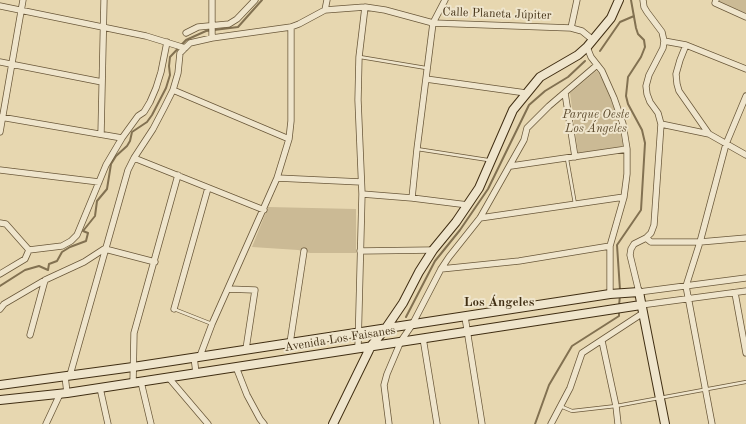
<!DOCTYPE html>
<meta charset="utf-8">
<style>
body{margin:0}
canvas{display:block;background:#e7d7b0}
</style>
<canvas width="746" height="424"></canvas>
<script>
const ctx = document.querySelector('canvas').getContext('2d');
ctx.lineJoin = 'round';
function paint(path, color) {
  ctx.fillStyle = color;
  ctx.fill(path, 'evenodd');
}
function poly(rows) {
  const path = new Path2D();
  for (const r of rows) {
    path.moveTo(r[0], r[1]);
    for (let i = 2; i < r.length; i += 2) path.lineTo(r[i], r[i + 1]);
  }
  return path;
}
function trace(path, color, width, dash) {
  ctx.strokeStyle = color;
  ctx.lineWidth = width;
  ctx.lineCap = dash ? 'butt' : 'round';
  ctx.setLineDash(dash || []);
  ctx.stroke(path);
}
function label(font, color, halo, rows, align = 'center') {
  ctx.font = font + ' "Old Standard TT",serif';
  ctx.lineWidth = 4;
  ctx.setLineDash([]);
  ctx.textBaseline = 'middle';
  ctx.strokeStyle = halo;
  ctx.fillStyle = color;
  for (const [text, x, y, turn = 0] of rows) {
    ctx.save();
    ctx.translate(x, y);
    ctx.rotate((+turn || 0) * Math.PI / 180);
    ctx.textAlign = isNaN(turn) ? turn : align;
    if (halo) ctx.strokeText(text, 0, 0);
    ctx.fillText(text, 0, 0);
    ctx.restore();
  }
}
paint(poly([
 [720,0,746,0,746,15,720,3],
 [596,71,598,72,604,83,617,115,623,146,578,153,570,93],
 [268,207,356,209,356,253,310,253,298,250,252,247]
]), '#cbba95');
trace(poly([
 [600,51,620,22,634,16],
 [0,286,25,270,39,266,48,270,49,264,57,261,62,252,70,247,86,241,88,233,83,231,95,216,97,201,107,189,111,164,116,156,127,146,130,141,132,132,147,122,152,115,166,88,170,75,169,66,170,57,186,40,206,31,238,27,262,0],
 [620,290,617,245,641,210,645,143,642,130,628,104,626,96,628,77,641,57,645,47,644,40,638,34,636,28,631,0],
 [619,306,620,295],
 [406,317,435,261,460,230,488,189,529,105,545,91,568,77,585,61],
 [535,424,549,385,572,346,619,316,619,311]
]), '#827151', 2);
const lane = poly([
 [360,57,426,68],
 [417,149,488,160],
 [567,159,575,204],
 [174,309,212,324],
 [560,406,572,411,616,406,746,382]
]);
const street = poly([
 [212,0,212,38],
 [643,0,644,7,647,12,662,32,664,41,663,48,649,75,646,86,647,94,650,102,658,113,661,124,654,225,651,233,646,238,634,244,631,249,630,255,639,292,746,278],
 [716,0,715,3,746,17],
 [0,6,146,36,185,48],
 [325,10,327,0],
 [571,28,577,0],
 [186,33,198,27,229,24,237,19,255,0],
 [664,41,686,45,746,69],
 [686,45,680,60,676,74,677,84,679,91,709,134],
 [587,47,591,57,602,71,614,98,623,124,627,149,627,174,624,197,610,246,610,294],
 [0,62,102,82],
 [426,79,526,93],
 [173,90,289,139],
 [565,93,575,157],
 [0,117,122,138],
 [661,124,709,134,746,155],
 [0,132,23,0],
 [101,134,104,0],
 [134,158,264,210],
 [511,166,627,149],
 [0,170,99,182],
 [277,178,361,182],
 [362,194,412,198,468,205],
 [412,198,417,149,433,23,445,0],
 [480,218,624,197],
 [0,223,6,224,29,250],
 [646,238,651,242,700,242,746,238],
 [105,249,155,262],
 [360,251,433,250],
 [441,269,519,261,610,246],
 [0,274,25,259,29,250,62,246,71,241,77,235,106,165,122,138,138,116,144,112,150,102,156,88,161,72,167,42],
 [228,289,255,290,246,349],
 [735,293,746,353],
 [641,305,746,291],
 [0,309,4,304,45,280,84,262,104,249],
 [174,309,208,188],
 [465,317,482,424],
 [30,335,45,280],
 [423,338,437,424],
 [602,341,616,406,618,424],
 [290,343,304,251],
 [358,348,362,194,358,100,359,57,365,7],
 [200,356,212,324,277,178,289,139,291,121,291,27],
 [194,357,196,373],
 [236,367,247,395,260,419,264,424],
 [70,375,128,170,134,158,153,129,164,108,173,90,178,73,180,53,190,43,212,38,291,27,299,24,325,10,365,7,385,10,433,23,571,28,582,31,593,40],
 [65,376,67,393],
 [168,377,208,424],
 [141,382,151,424],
 [133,383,134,333,178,175],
 [100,388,108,424],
 [46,424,60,394],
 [389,424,384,385,387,374,401,341,412,325,441,269,449,257,480,218,524,140,527,128,549,106,597,65],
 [551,424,570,388,582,353,643,313],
 [712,424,686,286,700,242,726,144,746,96]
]);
const secondary = poly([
 [0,385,133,367,610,294,639,292,665,424],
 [0,400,67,393,641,305],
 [333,424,371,346,386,328,403,303,419,272,433,250,456,222,479,188,513,110,540,77,578,55,587,47,611,18,619,0]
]);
trace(lane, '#6a583a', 4);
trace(street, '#6a583a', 7);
trace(secondary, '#402e13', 10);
trace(lane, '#efe5cc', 2.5);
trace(street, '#efe5cc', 5.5);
trace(secondary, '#efe5cc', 8);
label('12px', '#402e13', '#efe5cc', [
 ["Calle Planeta Júpiter",497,14,2],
 ["Avenida Los Faisanes",340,339,-9]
]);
label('italic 12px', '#5c4a2d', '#efe5cc', [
 ["Parque Oeste",596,115],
 ["Los Ángeles",596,129]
]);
label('bold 13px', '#402e13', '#efe5cc', [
 ["Los Ángeles",499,303]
]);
</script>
